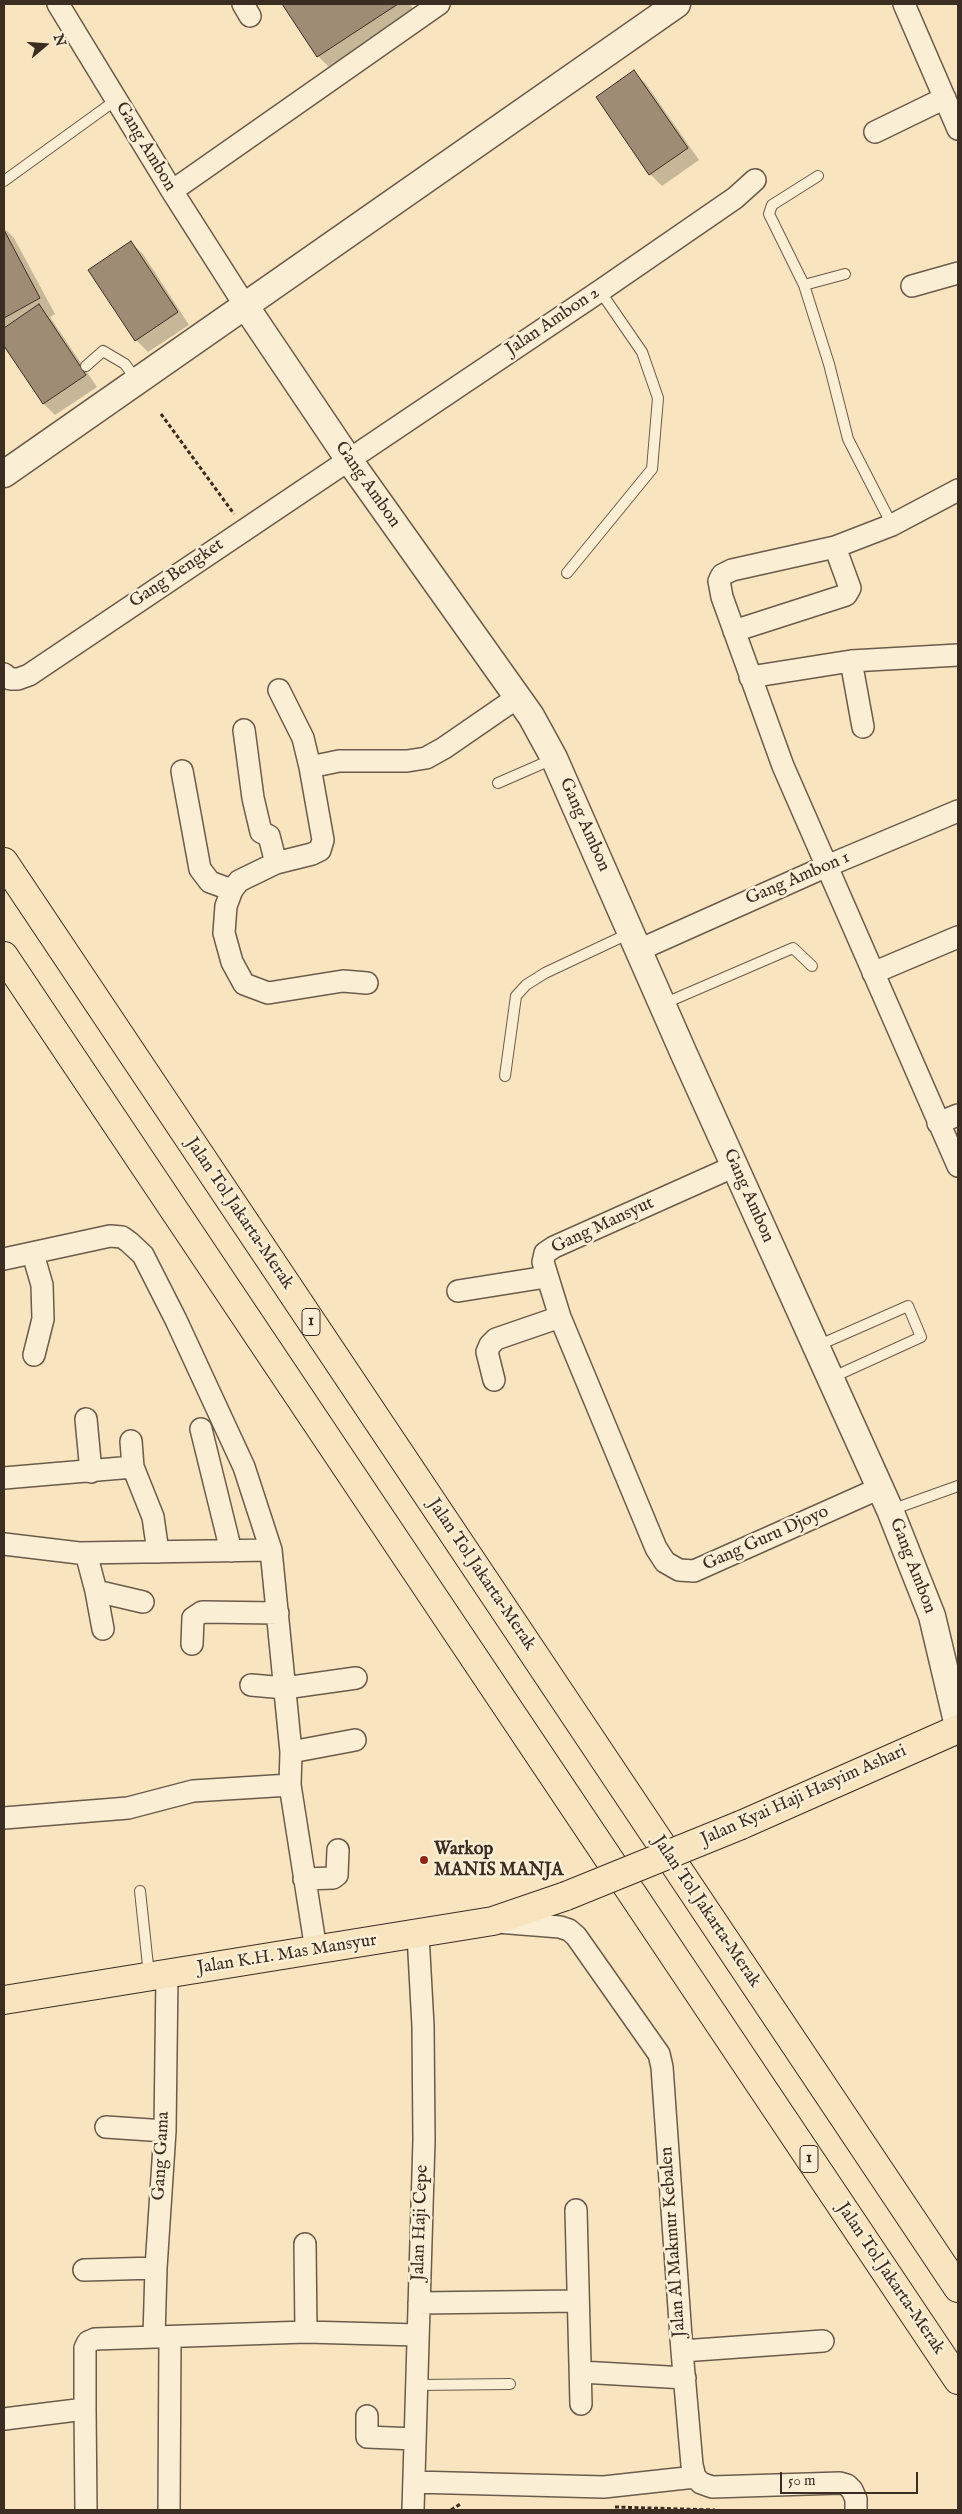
<!DOCTYPE html>
<meta charset="utf-8">
<style>
body{margin:0}
#map{position:relative;width:962px;height:2514px;overflow:hidden;background:#f8e5bf;font-family:"IM FELL English",serif}
canvas{display:block}
.frame{position:absolute;inset:0;border:5px solid #3c2d23;pointer-events:none}
.north{position:absolute;left:20px;top:20px;width:50px;height:50px;-webkit-text-stroke:4px #faeed5;paint-order:stroke;rotate:72deg;font-size:14px;font-weight:700;line-height:20px;text-align:center;color:#3c2d23}
.north::after{content:'';display:block;margin:auto;width:18px;height:22px;background:#3c2d23;clip-path:polygon(50% 0,100% 100%,50% 72%,0 100%)}
.scale{position:absolute;left:780px;top:2472px;width:138px;height:22px;box-sizing:border-box;border:2px solid #3c2d23;border-top:0;padding-left:6px;font-size:15px;line-height:18px;white-space:nowrap;color:#3c2d23;-webkit-text-stroke:4px #faeed5;paint-order:stroke}
</style>
<div id="map">
<canvas width="962" height="2514"></canvas>
<div class="frame"></div>
<div class="north">N</div>
<div class="scale">50 m</div>
</div>
<script>
const ctx = document.querySelector('canvas').getContext('2d');
ctx.lineJoin = 'round';
function paint(path, color) {
  ctx.fillStyle = color;
  ctx.fill(path, 'evenodd');
}
function poly(rows) {
  const path = new Path2D();
  for (const r of rows) {
    path.moveTo(r[0], r[1]);
    for (let i = 2; i < r.length; i += 2) path.lineTo(r[i], r[i + 1]);
  }
  return path;
}
function trace(path, color, width, dash) {
  ctx.strokeStyle = color;
  ctx.lineWidth = width;
  ctx.lineCap = dash ? 'butt' : 'round';
  ctx.setLineDash(dash || []);
  ctx.stroke(path);
}
function label(font, color, halo, rows, align = 'center') {
  ctx.font = font + ' "IM FELL English",serif';
  ctx.lineWidth = 5;
  ctx.setLineDash([]);
  ctx.textBaseline = 'middle';
  ctx.strokeStyle = halo;
  ctx.fillStyle = color;
  for (const [text, x, y, turn = 0] of rows) {
    ctx.save();
    ctx.translate(x, y);
    ctx.rotate((+turn || 0) * Math.PI / 180);
    ctx.textAlign = isNaN(turn) ? turn : align;
    if (halo) ctx.strokeText(text, 0, 0);
    ctx.fillText(text, 0, 0);
    ctx.restore();
  }
}
paint(poly([
 [284,4,410,4,418,17,334,72,318,56],
 [634,72,646,84,699,160,662,186,650,174],
 [4,228,14,238,55,314,50,317,97,387,55,415,44,404,4,344],
 [131,243,143,254,189,325,148,352,136,340]
]), '#0003');
const building = poly([
 [282,4,398,4,317,57,282,4],
 [634,70,688,148,649,175,596,97,634,70],
 [4,230,40,298,4,318,4,230],
 [131,241,178,312,135,341,88,270,131,241],
 [39,304,86,375,43,404,4,346,4,328,39,304]
]);
paint(building, '#9e8d74');
trace(building, '#3c2d23', 1);
const service = poly([
 [4,181,116,100],
 [845,274,804,285,829,364,848,439,892,525],
 [804,285,769,214,772,205,818,176],
 [86,366,103,351,125,364,137,381],
 [567,573,652,469,658,398,642,352,600,291],
 [498,783,553,759],
 [663,1004,793,948,812,966],
 [505,1076,516,996,526,985,545,973,630,933],
 [817,1346,908,1306,921,1337,831,1378],
 [891,1510,958,1486],
 [140,1891,149,1975],
 [417,2385,510,2384]
]);
const minor = poly([
 [58,4,172,191,244,304],
 [243,4,250,16],
 [904,4,958,129],
 [875,132,945,98],
 [172,191,439,4],
 [912,286,958,273],
 [958,490,892,525,835,547,732,570,722,575,719,581,722,597,783,766,958,1166],
 [734,631,846,595,850,588,835,547],
 [851,661,863,727],
 [4,674,10,679,18,679,29,675,600,291,735,198,755,180],
 [750,677,851,661,958,655],
 [279,690,303,738,310,767],
 [244,730,253,798,261,832,269,836,276,863,239,881,232,890,226,906,224,933,232,962,244,984,268,993,343,981,367,983],
 [182,771,200,869,210,882,232,890],
 [276,863,312,854,320,850,323,840,310,767,339,761,407,761,426,758,444,748,518,697],
 [639,950,827,866,958,811],
 [873,973,958,937],
 [938,1123,958,1115],
 [735,1166,554,1247,545,1253,543,1262,560,1317,656,1548,665,1562,679,1570,694,1571,880,1488],
 [33,1254,42,1285,43,1319,34,1355],
 [4,1259,110,1236,122,1237,129,1242,143,1255,176,1320,244,1467,271,1550,291,1752,290,1785,316,1950],
 [458,1291,546,1277],
 [494,1380,487,1352,490,1345,496,1339,560,1317],
 [86,1419,91,1472],
 [201,1429,231,1551],
 [131,1441,133,1467,153,1517,158,1552],
 [4,1478,133,1467],
 [4,1544,79,1553,271,1550],
 [86,1553,96,1591,143,1602],
 [96,1591,103,1629],
 [192,1644,193,1618,202,1612,278,1613],
 [251,1685,285,1688,356,1678],
 [291,1752,355,1740],
 [4,1818,128,1808,193,1791,290,1785],
 [304,1879,333,1878,337,1875,338,1850],
 [497,1922,560,1927,569,1930,576,1936,659,2054,662,2067,682,2351,692,2465,695,2477,701,2483,712,2487,840,2483,847,2485,852,2490,856,2499,856,2510],
 [106,2127,165,2131],
 [576,2210,581,2404],
 [305,2244,306,2332],
 [84,2270,156,2268],
 [419,2303,578,2301],
 [154,2337,156,2268,165,2131,167,1974],
 [682,2351,823,2341],
 [581,2372,685,2378],
 [85,2409,86,2510],
 [367,2416,367,2437,415,2439],
 [4,2419,85,2409,85,2348,88,2342,95,2339,306,2332,418,2335],
 [414,2482,604,2487,695,2477],
 [169,2510,170,2337],
 [413,2510,424,2140,423,2026,418,1935]
]);
const tertiary = poly([
 [244,304,349,460,531,716,554,758,684,1054,890,1510,932,1616,958,1726],
 [4,474,677,4]
]);
const primary = poly([
 [741,1825,958,1729],
 [4,2000,493,1921,566,1896]
]);
const motorway = poly([
 [4,862,958,2288],
 [4,956,958,2380]
]);
trace(service, '#6b5b4a', 12);
trace(minor, '#6b5b4a', 24);
trace(tertiary, '#6b5b4a', 29);
trace(primary, '#3c2d23', 30);
trace(motorway, '#3c2d23', 30);
trace(poly([
 [161,414,234,514],
 [615,2507,715,2510],
 [451,2510,462,2503]
]), '#3c2d23', 3, [4, 2.5]);
trace(service, '#faeed5', 10);
trace(minor, '#faeed5', 21);
trace(tertiary, '#faeed5', 26);
trace(primary, '#f8e5bf', 28);
trace(motorway, '#f8e5bf', 28);
const primaryBridge = poly([
 [566,1896,741,1825]
]);
trace(primaryBridge, '#3c2d23', 30, []);
trace(primaryBridge, '#f8e5bf', 28);
for (const [x, y, r, color] of [
 [424,1860,5,"#8f2418"]
]) {
  const dot = new Path2D();
  dot.arc(x, y, r, 0, 2 * Math.PI);
  ctx.fillStyle = color;
  ctx.fill(dot);
  trace(dot, '#faeed5', 2);
}
for (const [x, y, w] of [
 [311,1322,18],
 [809,2159,18]
]) {
  const box = new Path2D();
  box.roundRect(x - w / 2, y - 13.5, w, 27, 4);
  ctx.fillStyle = '#faeed5';
  ctx.fill(box);
  trace(box, '#3c2d23', 1);
}
label('bold 16px', '#3c2d23', null, [
 ["1",311,1322],
 ["1",809,2159]
]);
label('18px', '#3c2d23', '#faeed5', [
 ["Gang Ambon",145,147,59],
 ["Jalan Ambon 2",553,322,-34],
 ["Gang Ambon",367,485,55],
 ["Gang Bengket",177,574,-34],
 ["Gang Ambon",584,825,66],
 ["Gang Ambon 1",798,879,-23],
 ["Gang Ambon",748,1196,66],
 ["Jalan Tol Jakarta–Merak",239,1214,56],
 ["Gang Mansyut",603,1226,-25],
 ["Gang Guru Djoyo",766,1539,-24],
 ["Gang Ambon",912,1566,69],
 ["Jalan Tol Jakarta–Merak",481,1575,56],
 ["Jalan Kyai Haji Hasyim Ashari",804,1796,-24],
 ["Jalan Tol Jakarta–Merak",706,1912,56],
 ["Jalan K.H. Mas Mansyur",287,1955,-9],
 ["Gang Gama",162,2156,-87],
 ["Jalan Haji Cepe",421,2223,-88],
 ["Jalan Al Makmur Kebalen",674,2242,-94],
 ["Jalan Tol Jakarta–Merak",890,2279,56]
]);
label('bold 18px', '#3c2d23', '#faeed5', [
 ["Warkop",434,1850],
 ["MANIS MANJA",434,1871]
], 'left');
</script>
